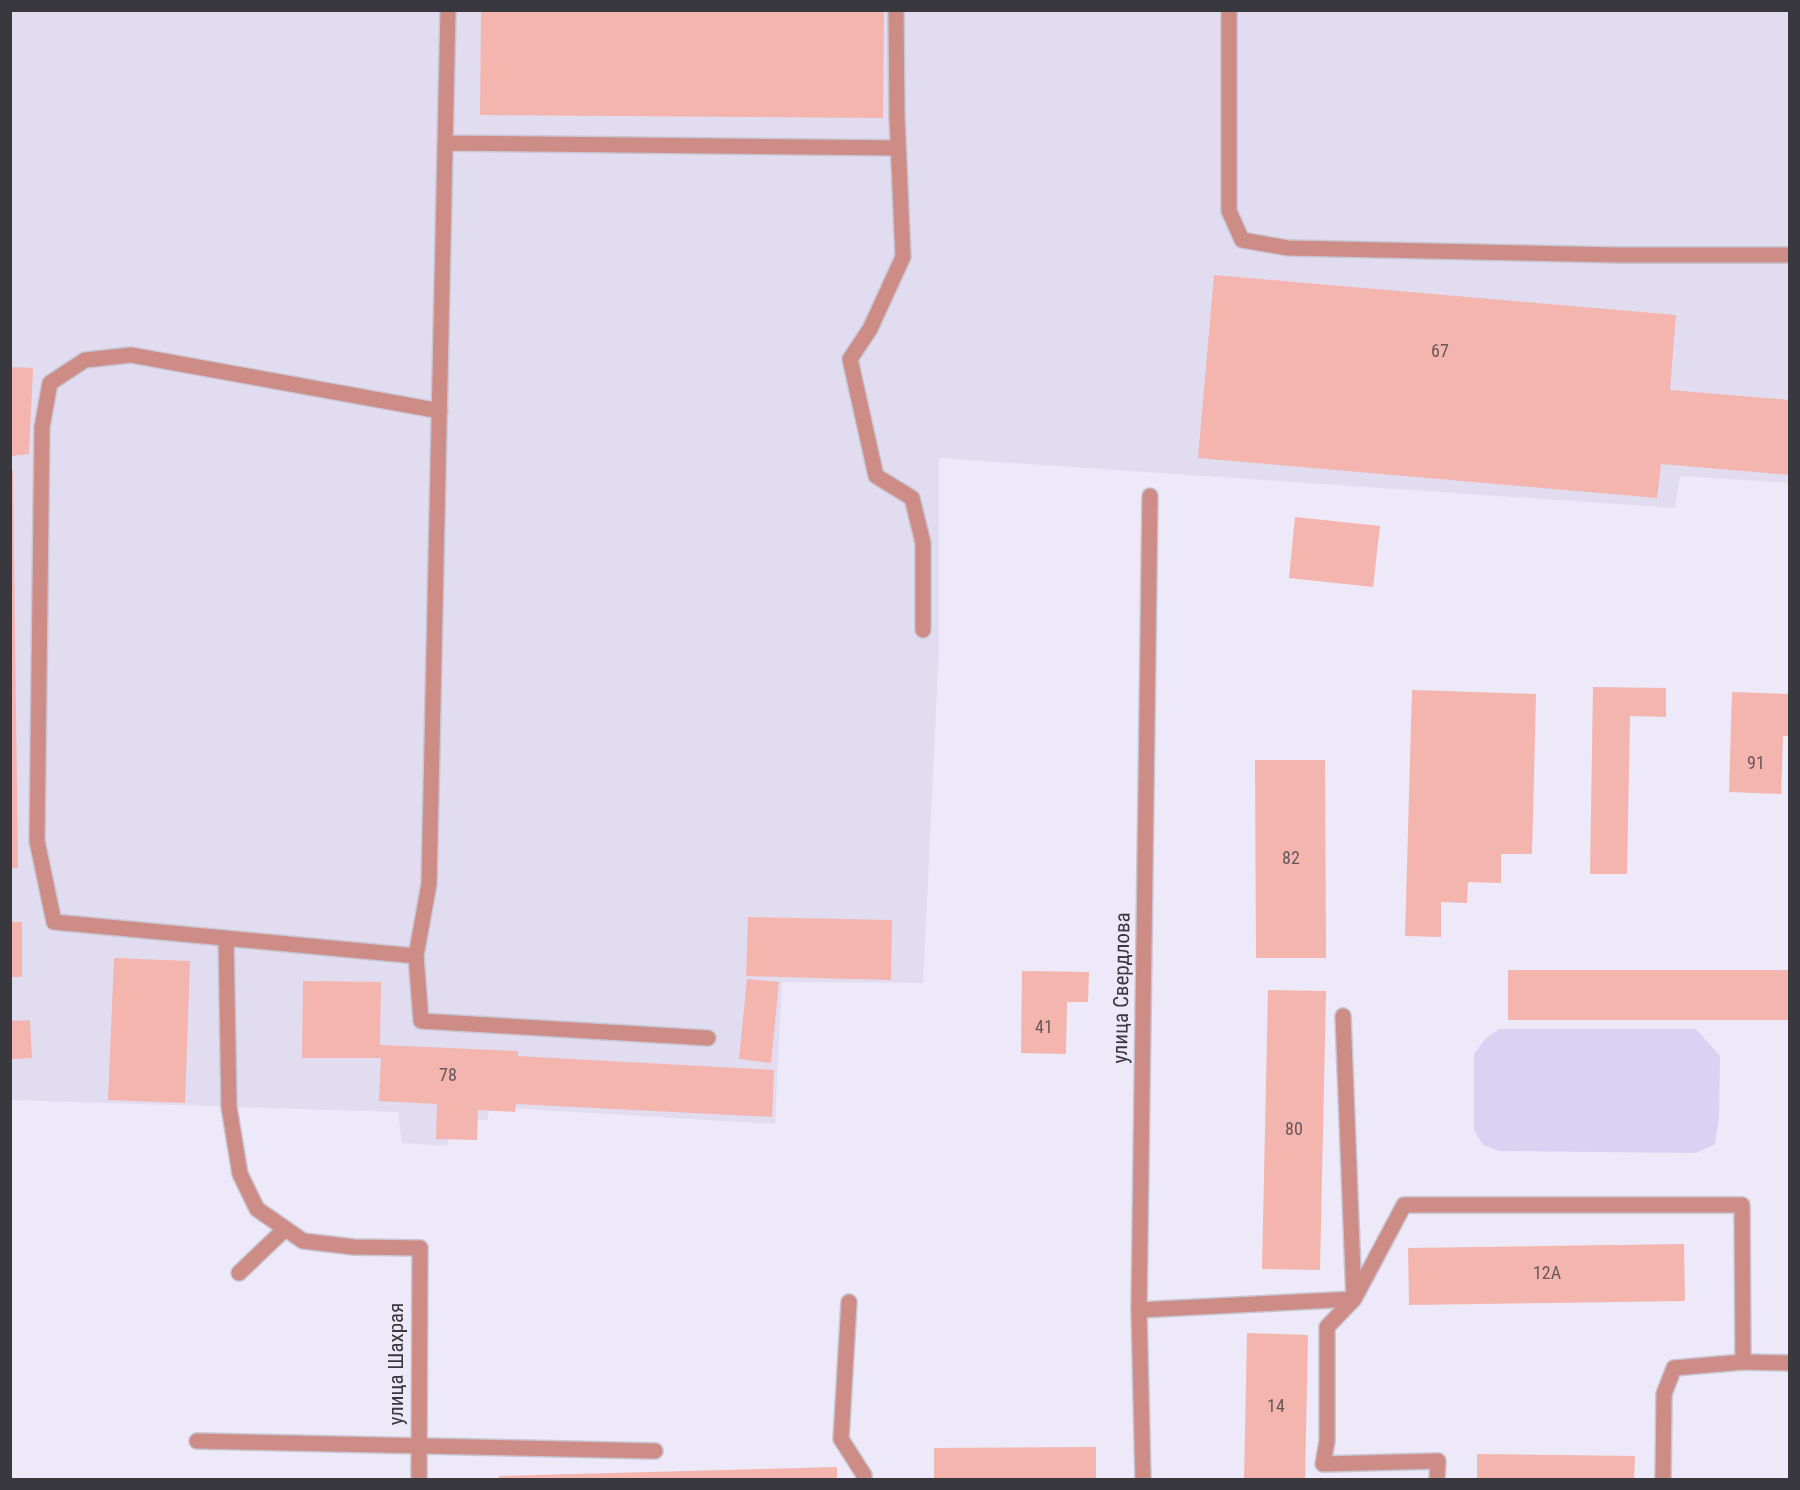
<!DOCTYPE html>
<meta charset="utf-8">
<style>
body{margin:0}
#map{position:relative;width:1800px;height:1490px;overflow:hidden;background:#ede9f8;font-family:"Roboto Condensed",sans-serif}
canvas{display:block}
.frame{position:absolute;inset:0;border:12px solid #39383e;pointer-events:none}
</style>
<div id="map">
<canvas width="1800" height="1490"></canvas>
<div class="frame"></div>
</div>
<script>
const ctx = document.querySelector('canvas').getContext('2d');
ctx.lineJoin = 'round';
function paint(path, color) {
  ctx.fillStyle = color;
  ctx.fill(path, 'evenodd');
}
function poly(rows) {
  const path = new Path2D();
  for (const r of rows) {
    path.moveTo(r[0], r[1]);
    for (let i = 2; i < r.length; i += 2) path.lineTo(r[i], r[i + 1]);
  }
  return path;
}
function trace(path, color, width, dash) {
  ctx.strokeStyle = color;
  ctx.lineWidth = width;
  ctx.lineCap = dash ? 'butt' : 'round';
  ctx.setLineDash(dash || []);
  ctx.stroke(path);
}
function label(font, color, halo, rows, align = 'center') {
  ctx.font = font + ' "Roboto Condensed",sans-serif';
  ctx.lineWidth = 4.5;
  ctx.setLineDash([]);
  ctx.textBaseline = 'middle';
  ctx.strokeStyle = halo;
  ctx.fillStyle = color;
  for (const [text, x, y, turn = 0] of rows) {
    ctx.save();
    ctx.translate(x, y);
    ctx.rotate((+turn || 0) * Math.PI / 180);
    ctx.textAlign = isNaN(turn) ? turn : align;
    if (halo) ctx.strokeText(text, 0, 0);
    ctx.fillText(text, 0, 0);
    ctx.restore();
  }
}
paint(poly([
 [11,11,1789,11,1789,483,1680,476,1675,508,939,458,939,650,923,983,782,982,775,1124,490,1107,487,1120,449,1119,448,1146,402,1143,398,1112,11,1100]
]), '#e2dcf1');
paint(poly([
 [1499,1029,1696,1029,1720,1056,1719,1118,1715,1144,1696,1153,1500,1151,1483,1145,1474,1130,1474,1054,1485,1039]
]), '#dbd1f3');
paint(poly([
 [481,10,884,10,883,118,480,115],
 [1214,275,1676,315,1670,390,1790,400,1790,475,1661,464,1657,498,1198,458],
 [10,367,33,368,29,454,10,456],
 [10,470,13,470,18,868,10,868],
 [1295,517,1380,526,1373,587,1289,578],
 [1593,687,1666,688,1666,717,1630,716,1627,874,1590,874],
 [1412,690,1536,694,1532,854,1501,854,1501,883,1468,882,1467,903,1441,902,1441,937,1405,936],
 [1732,692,1790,694,1790,736,1783,736,1781,794,1729,792],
 [1255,760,1325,760,1326,958,1256,958],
 [748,917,892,920,891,980,746,976],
 [10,922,22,922,22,977,10,977],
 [114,958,190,961,185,1103,108,1100],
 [1508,970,1790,970,1790,1020,1508,1020],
 [1022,971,1089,972,1088,1002,1067,1002,1066,1054,1021,1053],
 [747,979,779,982,771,1063,739,1059],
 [303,981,381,982,380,1045,518,1051,518,1056,774,1070,772,1117,516,1104,515,1112,478,1110,477,1140,436,1139,437,1104,379,1101,381,1058,302,1058],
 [1268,990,1326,991,1320,1270,1262,1269],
 [30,1020,32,1058,10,1059,10,1021],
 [1684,1244,1685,1301,1409,1305,1408,1248],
 [1247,1333,1308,1335,1305,1480,1244,1480],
 [1096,1447,1096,1480,934,1480,934,1448],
 [1477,1454,1635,1456,1634,1480,1477,1480],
 [837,1467,837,1480,499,1480,499,1476]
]), '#f3b5ae');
const service = poly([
 [896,10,897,117,903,257,870,329,850,359,876,476,912,498,923,543,923,630],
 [1229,10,1229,211,1242,240,1288,248,1617,255,1790,255],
 [446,143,898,148],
 [440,411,131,355,85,360,50,383,42,427,37,841,54,922,416,956,421,1021,708,1038],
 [226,938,229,1107,240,1174,257,1209,303,1241,354,1247,420,1248],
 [416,956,429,884,448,10],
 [1343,1016,1354,1299,1327,1327,1327,1441,1323,1464,1438,1461,1437,1480],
 [239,1273,285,1229],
 [849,1302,841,1439,864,1475,864,1480],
 [1139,1310,1354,1299,1404,1205,1742,1205,1743,1362,1790,1363],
 [197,1441,655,1451],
 [1663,1480,1664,1394,1674,1368,1743,1362]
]);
const minor = poly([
 [419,1480,420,1248],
 [1143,1480,1139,1310,1150,496]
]);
trace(service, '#c9c6d3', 18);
trace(minor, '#c9c6d3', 18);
trace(service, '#ce8c87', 15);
trace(minor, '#ce8c87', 15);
label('18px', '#68575a', null, [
 ["67",1440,352],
 ["91",1756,764],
 ["82",1291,859],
 ["41",1044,1028],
 ["78",448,1076],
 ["80",1294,1130],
 ["12А",1547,1274],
 ["14",1276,1407]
]);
label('21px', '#39383e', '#ede9f8', [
 ["улица Свердлова",1123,988,-89],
 ["улица Шахрая",398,1364,-90]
]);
</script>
